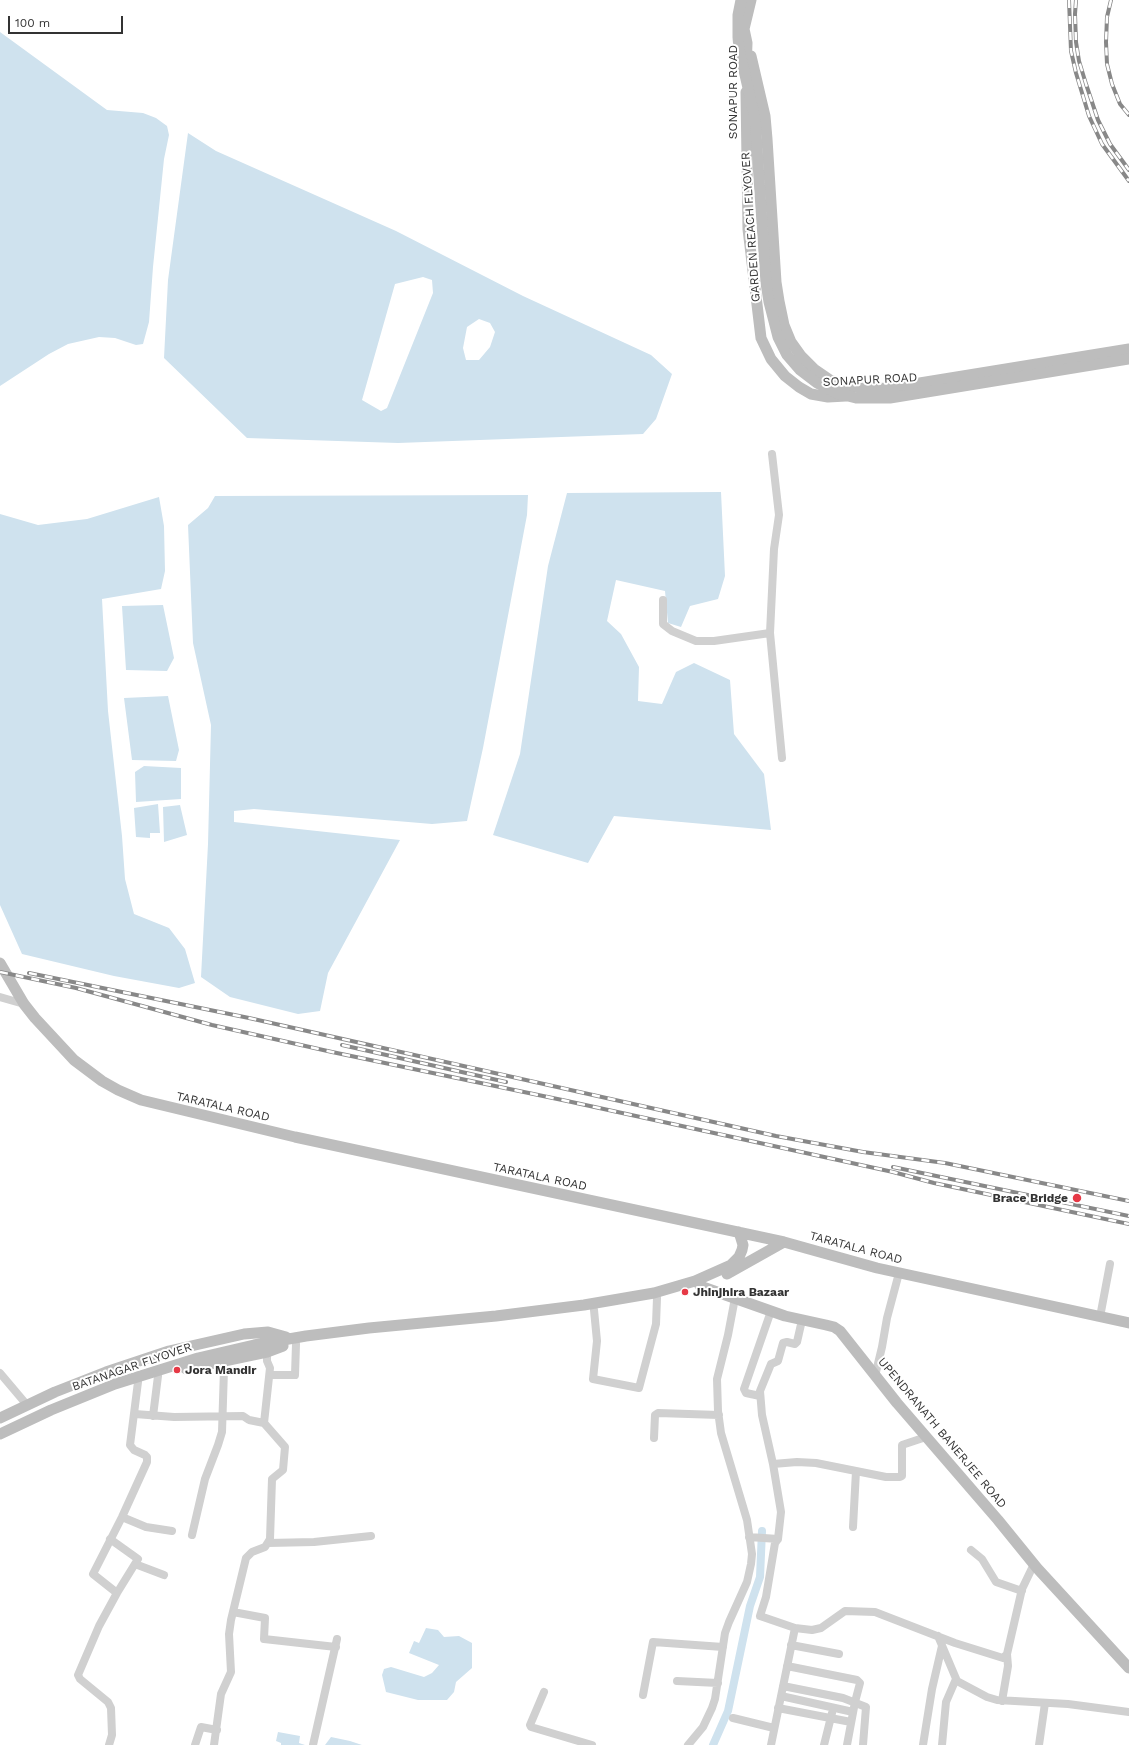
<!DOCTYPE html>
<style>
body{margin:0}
#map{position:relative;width:1129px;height:1745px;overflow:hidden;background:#fff;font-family:"Work Sans",sans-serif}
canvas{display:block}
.scale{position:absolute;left:8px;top:16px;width:115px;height:18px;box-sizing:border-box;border:2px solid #333;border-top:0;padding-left:5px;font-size:12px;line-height:14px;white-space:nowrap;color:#333;-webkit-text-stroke:3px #fff;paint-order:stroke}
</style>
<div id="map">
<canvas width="1129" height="1745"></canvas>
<div class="scale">100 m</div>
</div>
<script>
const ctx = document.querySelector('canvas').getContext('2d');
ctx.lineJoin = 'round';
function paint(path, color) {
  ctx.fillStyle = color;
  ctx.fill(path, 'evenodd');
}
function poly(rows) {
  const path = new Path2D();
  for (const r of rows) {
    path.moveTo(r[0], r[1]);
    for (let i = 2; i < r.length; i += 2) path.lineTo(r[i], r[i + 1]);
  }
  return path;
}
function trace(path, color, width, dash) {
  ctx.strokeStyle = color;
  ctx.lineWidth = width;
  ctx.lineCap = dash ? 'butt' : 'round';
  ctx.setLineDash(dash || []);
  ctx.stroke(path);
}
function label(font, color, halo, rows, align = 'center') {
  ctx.font = font + ' "Work Sans",sans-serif';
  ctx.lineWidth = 4;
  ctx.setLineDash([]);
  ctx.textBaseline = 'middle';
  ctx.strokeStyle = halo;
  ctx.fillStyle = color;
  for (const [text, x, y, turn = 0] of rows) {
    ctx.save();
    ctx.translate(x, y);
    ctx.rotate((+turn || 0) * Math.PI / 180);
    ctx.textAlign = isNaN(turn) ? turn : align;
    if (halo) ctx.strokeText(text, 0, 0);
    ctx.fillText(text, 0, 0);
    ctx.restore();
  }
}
paint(poly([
 [0,32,107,110,143,113,156,118,167,126,169,135,164,159,153,267,149,322,143,344,136,345,115,338,99,337,68,344,49,354,0,386],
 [188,133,216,151,396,231,523,296,651,355,672,374,656,419,643,434,398,443,247,438,164,358,168,280],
 [423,277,432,280,433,293,387,408,381,411,362,400,395,284],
 [479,319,490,323,495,332,490,347,479,360,466,360,463,348,467,327],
 [721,492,725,576,718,599,690,606,681,627,668,623,665,591,616,580,607,621,621,634,639,667,638,701,662,704,676,672,694,663,730,680,734,734,764,774,771,830,614,816,588,863,493,835,520,754,548,566,567,493],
 [528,495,527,515,483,748,467,821,432,824,254,809,234,811,234,822,400,840,328,973,320,1011,298,1014,230,997,201,977,208,844,211,725,193,643,188,525,208,508,215,496],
 [159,497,164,526,165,571,161,589,102,599,108,711,122,836,125,879,134,914,169,928,185,949,195,983,179,988,114,976,22,954,0,905,0,514,38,525,87,519],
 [163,605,174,658,167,671,126,670,122,606],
 [168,696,179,750,176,761,132,760,124,698],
 [144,766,181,768,181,799,136,802,135,772],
 [158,804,160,833,150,833,150,838,136,837,134,808],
 [180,805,187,835,164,842,163,807],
 [426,1628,438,1630,444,1637,459,1636,472,1643,472,1668,456,1682,454,1692,447,1700,418,1700,386,1692,382,1675,384,1669,391,1667,424,1677,432,1673,439,1665,409,1653,414,1641,419,1643],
 [278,1732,300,1736,299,1743,305,1745,281,1745,281,1743,276,1741],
 [331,1737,350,1741,362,1745,325,1745]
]), '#cfe2ee');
trace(poly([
 [713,1745,728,1711,750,1606,760,1577,762,1531]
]), '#cfe2ee', 8);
trace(poly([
 [772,454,779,515,774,549,770,633,782,758],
 [663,600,663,624,672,631,696,641,714,641,770,633],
 [0,997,24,1004],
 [594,1310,597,1341,593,1379,639,1388,656,1324,657,1298],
 [1100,1317,1110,1264],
 [802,1320,797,1342,795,1344,787,1342,783,1343,778,1361,771,1364,760,1391,762,1415,773,1464,797,1462,816,1463,886,1477,900,1477,902,1476,902,1445,926,1437],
 [0,1373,27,1405],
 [270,1375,295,1375,296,1344],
 [875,1376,882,1347,887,1318,899,1273],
 [760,1396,746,1393,744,1389,771,1311],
 [135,1414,174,1417,243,1416,249,1420,264,1423,285,1447,283,1470,272,1479,270,1539,265,1547,252,1552,246,1558,231,1620,229,1634,231,1672,221,1694,214,1745],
 [153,1416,158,1376],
 [264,1423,270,1368,267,1361,267,1352],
 [654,1438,655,1415,658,1413,719,1415],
 [773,1464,781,1512,778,1539,775,1543,766,1597,760,1616,795,1628],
 [122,1517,146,1527,172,1531],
 [853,1527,856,1471],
 [192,1535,205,1479,218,1445,222,1432,224,1369,220,1360],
 [749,1537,778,1539],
 [268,1543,314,1542,371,1536],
 [971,1550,982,1559,996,1582,1022,1591],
 [135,1564,164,1575],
 [117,1593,93,1574,122,1517,147,1462,147,1457,145,1455,134,1450,130,1445,138,1382],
 [233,1612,265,1618,264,1639,336,1647],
 [938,1636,957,1681,987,1697,997,1700,1068,1704,1129,1712],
 [791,1645,839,1654],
 [787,1666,857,1680,860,1683,855,1702,847,1745],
 [677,1681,718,1683],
 [783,1686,843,1698,866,1707,863,1745],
 [544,1692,530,1725,531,1727,592,1745],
 [643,1695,653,1642,723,1647],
 [781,1696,853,1712],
 [1002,1701,1008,1666,1007,1654],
 [778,1708,851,1722],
 [733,1718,774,1728],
 [109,1745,112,1735,111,1708,108,1702,80,1679,78,1675,99,1626,117,1593,138,1559,110,1539],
 [195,1745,201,1727,217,1730],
 [313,1745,337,1639],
 [688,1745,703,1727,712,1708,715,1699,725,1633,729,1622,747,1582,751,1564,752,1554,747,1520,721,1433,718,1411,717,1379,728,1335,735,1298],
 [771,1745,795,1628,812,1630,821,1628,845,1611,875,1612,955,1643,1003,1658,1007,1654,1022,1589,1034,1564],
 [824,1745,832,1713],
 [923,1745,932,1689,942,1646],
 [942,1745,946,1702,956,1679],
 [1039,1745,1045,1703]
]), '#d0d0d0', 8);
trace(poly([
 [751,56,765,116,767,139,776,282,779,301,784,325,791,342,801,356,814,369,830,380,848,386,867,389,889,388,1129,349],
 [746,70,747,43,744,29,751,0],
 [746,92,748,229,761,338,771,359,785,376,799,387,811,394,828,397,846,396],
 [0,963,24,1004,35,1018,74,1060,102,1081,118,1090,141,1100,295,1137,784,1242,877,1268,1129,1323],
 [727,1274,784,1242],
 [700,1286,785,1316,826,1325,834,1327,840,1331,897,1403,998,1520,1037,1568,1129,1668],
 [186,1369,267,1352,283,1346],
 [0,1418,55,1392,106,1372,169,1351,244,1334,268,1332,286,1337],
 [0,1434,51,1410,115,1384,198,1358,254,1345,306,1336,369,1328,496,1316,584,1305,654,1293,695,1281,731,1265,739,1257,742,1250,743,1245,739,1232]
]), '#bdbdbd', 11);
const rail = poly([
 [1069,0,1071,51,1076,73,1089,116,1102,144,1129,181],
 [1076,0,1075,14,1076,42,1079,61,1086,84,1098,120,1110,144,1129,170],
 [1111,0,1107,17,1106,42,1107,64,1112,84,1120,104,1129,115],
 [0,972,76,988,212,1025,332,1052,567,1101,893,1172,934,1183,1129,1224],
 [29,973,249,1018,776,1136,863,1152,945,1163,1129,1201],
 [342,1045,506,1082],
 [893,1167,1129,1216]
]);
trace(rail, '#888', 4);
trace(rail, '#fff', 2.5, [8]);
trace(poly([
 [741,0,738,15,738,37,739,49,755,118,766,283,769,302,778,337,787,355,800,370,817,383,836,393,856,398,890,398,1129,359]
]), '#bdbdbd', 11);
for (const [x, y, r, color] of [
 [1077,1198,5,"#e63946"],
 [685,1292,4,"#e63946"],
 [177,1370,4,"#e63946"]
]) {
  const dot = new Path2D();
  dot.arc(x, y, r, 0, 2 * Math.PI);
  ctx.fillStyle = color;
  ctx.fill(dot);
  trace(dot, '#fff', 1.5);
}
label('12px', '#333', '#fff', [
 ["SONAPUR ROAD",733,92,-90],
 ["GARDEN REACH FLYOVER",751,227,-94],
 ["SONAPUR ROAD",870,380,-3],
 ["TARATALA ROAD",223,1107,13],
 ["TARATALA ROAD",540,1177,12],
 ["TARATALA ROAD",856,1248,15],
 ["BATANAGAR FLYOVER",132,1367,-19],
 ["UPENDRANATH BANERJEE ROAD",942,1433,50]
]);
label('bold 12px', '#333', '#fff', [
 ["Brace Bridge",1068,1198,"right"],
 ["Jhinjhira Bazaar",693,1292],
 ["Jora Mandir",185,1370]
], 'left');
</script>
